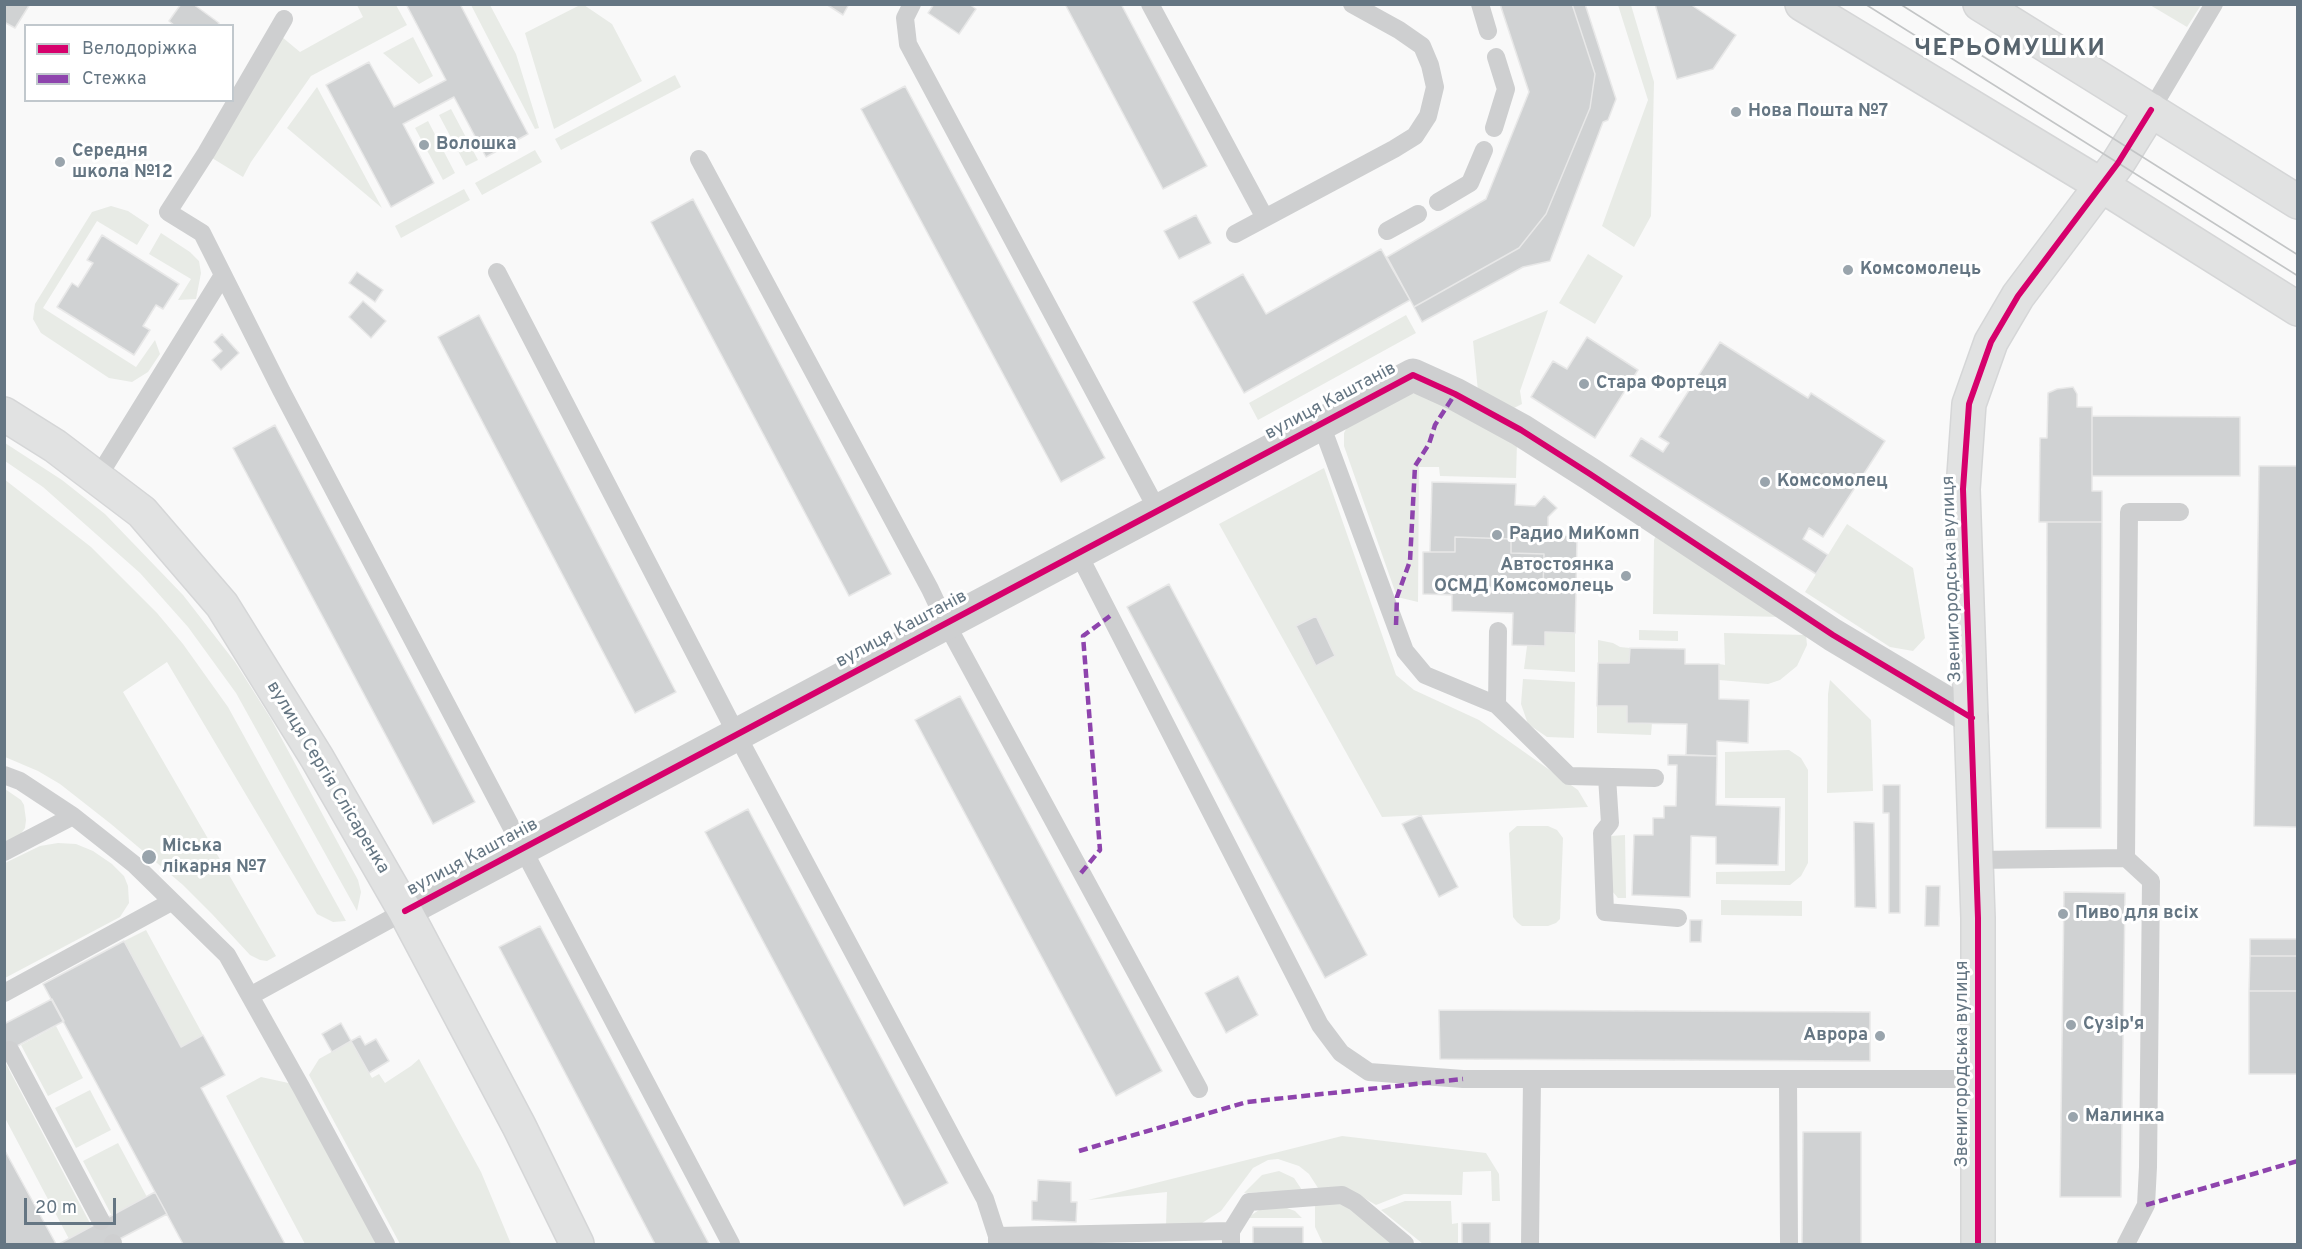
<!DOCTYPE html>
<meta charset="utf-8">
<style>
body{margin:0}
#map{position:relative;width:2302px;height:1249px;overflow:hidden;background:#f9f9f9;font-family:Overpass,sans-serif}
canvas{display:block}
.frame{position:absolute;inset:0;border:6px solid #657683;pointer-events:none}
.legend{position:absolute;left:24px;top:24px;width:210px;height:78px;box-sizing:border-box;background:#fff;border:2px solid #c1c8cd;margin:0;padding:8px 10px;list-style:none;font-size:18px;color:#657683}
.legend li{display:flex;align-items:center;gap:12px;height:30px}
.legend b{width:30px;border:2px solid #c1c8cd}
.scale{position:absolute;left:24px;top:1198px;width:92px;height:27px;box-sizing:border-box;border:3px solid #657683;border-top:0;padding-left:8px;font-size:18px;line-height:21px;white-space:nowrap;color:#657683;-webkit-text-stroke:4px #fff;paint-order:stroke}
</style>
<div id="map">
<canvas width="2302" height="1249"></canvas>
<div class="frame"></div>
<ul class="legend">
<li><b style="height:8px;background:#d6006c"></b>Велодоріжка</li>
<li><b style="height:8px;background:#8e44ad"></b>Стежка</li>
</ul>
<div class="scale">20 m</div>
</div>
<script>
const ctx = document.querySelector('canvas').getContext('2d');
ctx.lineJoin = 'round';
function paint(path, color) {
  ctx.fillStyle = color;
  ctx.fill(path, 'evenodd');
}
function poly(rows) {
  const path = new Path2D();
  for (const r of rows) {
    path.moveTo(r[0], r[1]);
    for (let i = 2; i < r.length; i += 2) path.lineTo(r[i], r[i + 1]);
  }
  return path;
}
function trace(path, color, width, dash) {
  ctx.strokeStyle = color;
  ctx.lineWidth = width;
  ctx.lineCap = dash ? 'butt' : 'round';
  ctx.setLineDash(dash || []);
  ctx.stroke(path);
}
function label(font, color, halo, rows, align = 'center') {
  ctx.font = font + ' Overpass,sans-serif';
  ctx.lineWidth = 6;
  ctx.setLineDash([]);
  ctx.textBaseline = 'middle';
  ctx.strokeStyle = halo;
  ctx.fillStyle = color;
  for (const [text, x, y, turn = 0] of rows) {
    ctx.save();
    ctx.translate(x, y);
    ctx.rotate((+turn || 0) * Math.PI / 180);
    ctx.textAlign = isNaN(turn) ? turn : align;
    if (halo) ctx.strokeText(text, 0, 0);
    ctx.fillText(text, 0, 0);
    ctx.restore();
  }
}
paint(poly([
 [357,5,396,5,407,25,311,76,251,162,243,177,212,158,282,37,300,52,363,17],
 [471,5,490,5,516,54,539,128,535,129],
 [580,5,584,5,612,24,642,81,554,129,525,33],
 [1618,5,1631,5,1654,82,1651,216,1634,247,1602,226,1648,100],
 [2150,5,2201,5,2187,27],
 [413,37,433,76,419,84,383,53],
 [675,75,681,87,561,150,555,139],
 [317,87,382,208,287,128],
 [451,109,478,160,466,166,439,115],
 [428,121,455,173,443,180,415,128],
 [535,150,542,162,482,195,475,183],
 [464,189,470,200,401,238,395,226],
 [111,206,128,211,149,225,137,245,97,221,43,308,136,367,155,340,160,354,148,372,132,382,109,378,41,333,33,319,35,304,92,212],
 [161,233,190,252,199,261,201,273,196,299,178,300,191,279,149,254],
 [1588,254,1623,276,1595,324,1559,303],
 [1548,310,1520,391,1522,404,1506,412,1478,391,1473,341],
 [1406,315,1416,333,1258,420,1249,403],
 [1416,393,1517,442,1516,478,1440,476,1439,467,1419,467,1418,602,1397,597,1344,446,1344,433,1350,421,1398,397],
 [5,443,62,480,105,514,183,595,235,662,271,719,358,880,361,892,357,911,236,693,188,627,140,573,43,487,5,461],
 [1324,468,1396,675,1414,690,1479,720,1578,790,1588,807,1382,817,1219,524],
 [4,479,91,547,157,613,183,644,228,707,346,921,333,922,317,914,167,662,123,692,276,956,267,961,260,960,250,955,212,914,183,885,111,824,60,784,38,771,5,757],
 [1847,524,1913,568,1925,638,1913,651,1890,647,1805,592],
 [1656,535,1783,617,1653,614,1654,540],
 [1639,630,1678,631,1678,641,1639,640],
 [1545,632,1575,633,1575,672,1524,669,1527,646,1545,645],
 [1724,633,1806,635,1807,645,1797,666,1780,680,1768,684,1719,680,1719,664,1725,665],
 [1598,640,1613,643,1620,647,1630,648,1629,663,1598,663],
 [1523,679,1575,682,1574,738,1547,737,1528,724,1521,704],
 [1830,680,1871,720,1873,791,1827,793,1828,694],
 [1597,706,1627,706,1652,723,1651,735,1597,733],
 [1789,750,1801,758,1808,770,1808,863,1801,876,1790,885,1716,884,1716,872,1785,871,1785,798,1725,798,1725,752],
 [5,789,21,800,24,805,26,820,25,828,20,835,5,845],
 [1517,826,1548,826,1557,830,1563,838,1560,919,1556,923,1548,926,1522,926,1517,922,1513,917,1509,833],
 [1625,835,1626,898,1618,898,1612,891,1611,836],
 [58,843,76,844,93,851,112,864,124,876,128,886,129,903,120,917,5,978,5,863,40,846],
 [1721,900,1802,901,1802,916,1721,915],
 [146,930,203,1035,181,1047,124,941],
 [56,1026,83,1078,48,1096,21,1045],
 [351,1041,372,1078,379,1074,385,1083,411,1066,419,1059,481,1172,511,1244,400,1244,309,1075,319,1059],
 [4,1060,92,1227,69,1239,5,1118],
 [261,1077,293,1084,379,1244,305,1244,226,1096],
 [90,1090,111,1130,76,1148,55,1108],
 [1342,1136,1486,1153,1499,1174,1500,1201,1492,1201,1491,1171,1463,1172,1462,1195,1404,1194,1376,1205,1359,1195,1318,1188,1309,1174,1299,1166,1278,1159,1268,1160,1253,1168,1221,1211,1202,1223,1166,1226,1167,1192,1088,1200],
 [118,1143,147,1197,112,1216,83,1161],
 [1279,1171,1294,1178,1302,1190,1244,1193,1262,1175],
 [1405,1201,1451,1201,1452,1224,1458,1223,1458,1244,1423,1244,1381,1210],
 [1338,1202,1348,1205,1393,1244,1323,1244,1315,1227,1315,1204],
 [1279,1205,1295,1211,1302,1218,1247,1218,1262,1208]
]), '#e8ebe6');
const building = poly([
 [4,4,30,4,15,28,4,22,4,4],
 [181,4,193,4,219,23,217,26,175,26,169,21,181,4],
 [406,4,460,4,528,134,486,157,454,97,403,124,434,183,391,207,326,85,369,62,394,107,446,80,406,4],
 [826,4,849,4,843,15,826,4],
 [934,4,969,4,976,9,959,34,928,13,934,4],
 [1065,4,1121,4,1207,166,1163,189,1065,4],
 [1500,4,1572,4,1595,74,1590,108,1546,214,1519,248,1414,307,1387,257,1486,199,1529,92,1500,4],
 [1572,4,1585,4,1616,99,1608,120,1603,122,1550,261,1523,267,1422,322,1414,307,1519,248,1546,214,1590,108,1595,74,1572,4],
 [1655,4,1690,4,1736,35,1713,69,1677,79,1655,4],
 [905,86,1105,458,1061,482,861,109,905,86],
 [693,199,891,574,849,596,651,222,693,199],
 [1196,215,1211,243,1179,259,1164,231,1196,215],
 [102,235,179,284,163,309,156,305,143,326,150,330,134,355,57,307,72,283,78,287,93,263,87,260,102,235],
 [1381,249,1410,300,1244,393,1193,302,1243,274,1266,314,1381,249],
 [357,272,383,290,375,302,349,283,357,272],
 [363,301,386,321,371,338,349,317,363,301],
 [479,315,676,692,635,713,438,337,479,315],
 [222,334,239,353,221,370,212,360,222,351,214,342,222,334],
 [1587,337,1638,370,1595,438,1531,397,1553,361,1567,369,1587,337],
 [1720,342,1808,398,1811,393,1885,441,1823,537,1809,528,1803,539,1828,555,1816,574,1630,456,1641,438,1663,452,1669,443,1659,437,1720,342],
 [2073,387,2077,394,2077,407,2092,407,2092,491,2102,491,2102,522,2039,522,2040,438,2047,438,2048,393,2057,389,2073,387],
 [2092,416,2240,417,2240,476,2092,476,2092,416],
 [275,425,475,802,433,824,233,448,275,425],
 [2259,466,2298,466,2298,827,2254,826,2259,466],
 [1432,482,1516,484,1515,505,1535,506,1544,496,1557,508,1548,517,1548,534,1577,536,1576,590,1543,589,1544,554,1511,553,1511,539,1455,537,1455,552,1430,552,1432,482],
 [2047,522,2102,522,2101,828,2046,828,2047,522],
 [1455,537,1511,539,1511,553,1544,554,1543,589,1576,590,1575,633,1545,632,1545,646,1512,645,1513,613,1452,611,1452,595,1423,594,1423,552,1455,552,1455,537],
 [1169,584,1367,955,1325,978,1127,607,1169,584],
 [1316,616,1335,656,1316,666,1296,626,1316,616],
 [1630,648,1685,649,1685,664,1719,664,1719,699,1749,700,1748,743,1717,741,1717,756,1686,755,1687,724,1627,723,1627,706,1597,706,1598,663,1629,663,1630,648],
 [960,696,1162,1071,1116,1096,915,720,960,696],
 [1668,755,1717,756,1716,805,1780,807,1778,865,1716,864,1716,837,1691,836,1690,897,1632,895,1634,835,1653,835,1653,818,1664,818,1664,806,1676,806,1677,765,1668,765,1668,755],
 [1883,785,1900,785,1900,913,1889,913,1889,813,1883,813,1883,785],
 [748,809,948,1183,904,1206,705,832,748,809],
 [1421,815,1458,887,1439,897,1402,824,1421,815],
 [1854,822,1874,823,1876,908,1855,907,1854,822],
 [1926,886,1940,886,1939,926,1925,926,1926,886],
 [2064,892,2125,893,2121,1197,2060,1197,2064,892],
 [1690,920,1702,920,1701,942,1690,942,1690,920],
 [540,926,588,1016,709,1244,655,1244,499,947,540,926],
 [2250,939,2298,939,2298,956,2250,956,2250,939],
 [124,941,181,1047,203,1035,225,1075,201,1088,285,1244,183,1244,43,984,124,941],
 [2250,956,2298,956,2298,991,2249,991,2250,956],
 [1238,976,1258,1015,1226,1033,1205,993,1238,976],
 [2249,991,2298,991,2298,1074,2249,1074,2249,991],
 [52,999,64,1021,4,1053,4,1024,52,999],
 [1439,1010,1870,1012,1870,1061,1440,1059,1439,1010],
 [341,1023,351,1041,332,1052,322,1034,341,1023],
 [360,1036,365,1045,376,1039,389,1061,369,1073,351,1041,360,1036],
 [1803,1132,1861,1132,1861,1244,1802,1244,1803,1132],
 [4,1149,56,1244,4,1244,4,1149],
 [1038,1180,1071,1182,1071,1202,1077,1202,1076,1222,1032,1220,1032,1201,1037,1201,1038,1180],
 [155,1192,167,1214,110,1244,59,1244,155,1192],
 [1462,1223,1490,1223,1490,1244,1462,1244,1462,1223],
 [1253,1227,1303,1227,1303,1244,1253,1244,1253,1227]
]);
paint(building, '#d0d2d3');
trace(building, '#e8e8e8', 1.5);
const secondary = poly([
 [1802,4,2101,185,2298,309],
 [1980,4,2298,202],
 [4,414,55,446,142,512,222,605,317,758,405,911,519,1126,577,1244],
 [1978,1244,1978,918,1963,489,1969,404,1991,342,2018,296,2118,163,2151,110]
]);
trace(secondary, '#d5d6d7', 36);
trace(poly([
 [912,4,905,18,908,44,1158,511],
 [1150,4,1265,218],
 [1480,4,1488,31],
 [284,19,206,153,168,212,202,233,281,390,731,1244],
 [2151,110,2214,4],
 [1494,128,1506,89,1496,57],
 [699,159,930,589,946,623,1199,1089],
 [1438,202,1470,183,1484,150],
 [1387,231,1418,214],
 [1235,234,1394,149,1415,136,1428,116,1435,87,1430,65,1422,46,1399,30,1352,4],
 [497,272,737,735,985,1199,997,1236,997,1244],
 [1321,424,1405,651,1425,675,1497,705,1569,776,1655,778],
 [98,477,223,275],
 [1078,553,1320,1025,1341,1053,1369,1072,1463,1079,1978,1079],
 [1497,705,1498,631],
 [4,775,20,781,73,816,135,865,227,955,301,1087,386,1244],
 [1607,777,1610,823,1602,833,1605,912,1678,918],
 [4,852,73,816],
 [1976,860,2126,858],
 [4,993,171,902],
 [250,996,405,911],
 [10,1050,101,1221],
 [1788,1079,1789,1244],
 [1231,1231,1249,1202,1342,1195,1355,1202,1405,1244],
 [997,1236,1231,1231,1231,1244],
 [113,1243,113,1244],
 [1530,1244,1532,1079],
 [2126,1244,2146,1205,2148,1167,2151,881,2126,858,2129,512,2180,512]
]), '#cecfd0', 18);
trace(poly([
 [405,911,1413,375,1455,394,1521,430,1590,474,1833,635,1972,718]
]), '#cecfd0', 33);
trace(secondary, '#e1e2e2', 33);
trace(poly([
 [1865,4,2298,276],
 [1900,4,2298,255]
]), '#c3c5c6', 1.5);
trace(poly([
 [1396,625,1397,597,1410,561,1415,466,1429,444,1435,425,1455,394],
 [1081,873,1100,850,1083,636,1110,616],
 [1079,1151,1247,1102,1463,1079],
 [2146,1205,2298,1161]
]), '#8e44ad', 4.5, [9, 4.5]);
trace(poly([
 [405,911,1413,375,1455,394,1521,430,1590,474,1833,635,1972,718],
 [1978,1244,1978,918,1963,489,1969,404,1991,342,2018,296,2118,163,2151,110]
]), '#d6006c', 6);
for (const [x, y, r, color] of [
 [1736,112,6,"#99a4ac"],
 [424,145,6,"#99a4ac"],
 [60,162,6,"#99a4ac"],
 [1848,270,6,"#99a4ac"],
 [1584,384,6,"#99a4ac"],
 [1765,482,6,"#99a4ac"],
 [1497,535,6,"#99a4ac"],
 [1626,576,6,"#99a4ac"],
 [149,857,8,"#99a4ac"],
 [2063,914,6,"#99a4ac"],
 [2071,1025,6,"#99a4ac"],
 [1880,1036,6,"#99a4ac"],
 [2073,1117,6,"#99a4ac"]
]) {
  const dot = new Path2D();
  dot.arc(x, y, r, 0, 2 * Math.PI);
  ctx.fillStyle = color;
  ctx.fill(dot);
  trace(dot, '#fff', 2);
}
label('bold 18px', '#657683', '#fff', [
 ["Нова Пошта №7",1748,112],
 ["Волошка",436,145],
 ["Середня",72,152],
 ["школа №12",72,173],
 ["Комсомолець",1860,270],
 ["Стара Фортеця",1596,384],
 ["Комсомолец",1777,482],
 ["Радио МиКомп",1509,535],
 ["Автостоянка",1614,566,"right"],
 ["ОСМД Комсомолець",1614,587,"right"],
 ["Міська",162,847],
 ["лікарня №7",162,868],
 ["Пиво для всіх",2075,914],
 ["Сузір'я",2083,1025],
 ["Аврора",1868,1036,"right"],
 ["Малинка",2085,1117]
], 'left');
label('18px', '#657683', '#fff', [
 ["вулиця Каштанів",1331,402,-28],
 ["Звенигородська вулиця",1953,579,-92],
 ["вулиця Каштанів",902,630,-28],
 ["вулиця Сергія Слісаренка",327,778,59],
 ["вулиця Каштанів",473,858,-28],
 ["Звенигородська вулиця",1963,1064,-90]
]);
ctx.letterSpacing = '1.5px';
label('bold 24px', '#57646e', '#fff', [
 ["ЧЕРЬОМУШКИ",2010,50]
]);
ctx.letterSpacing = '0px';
</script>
